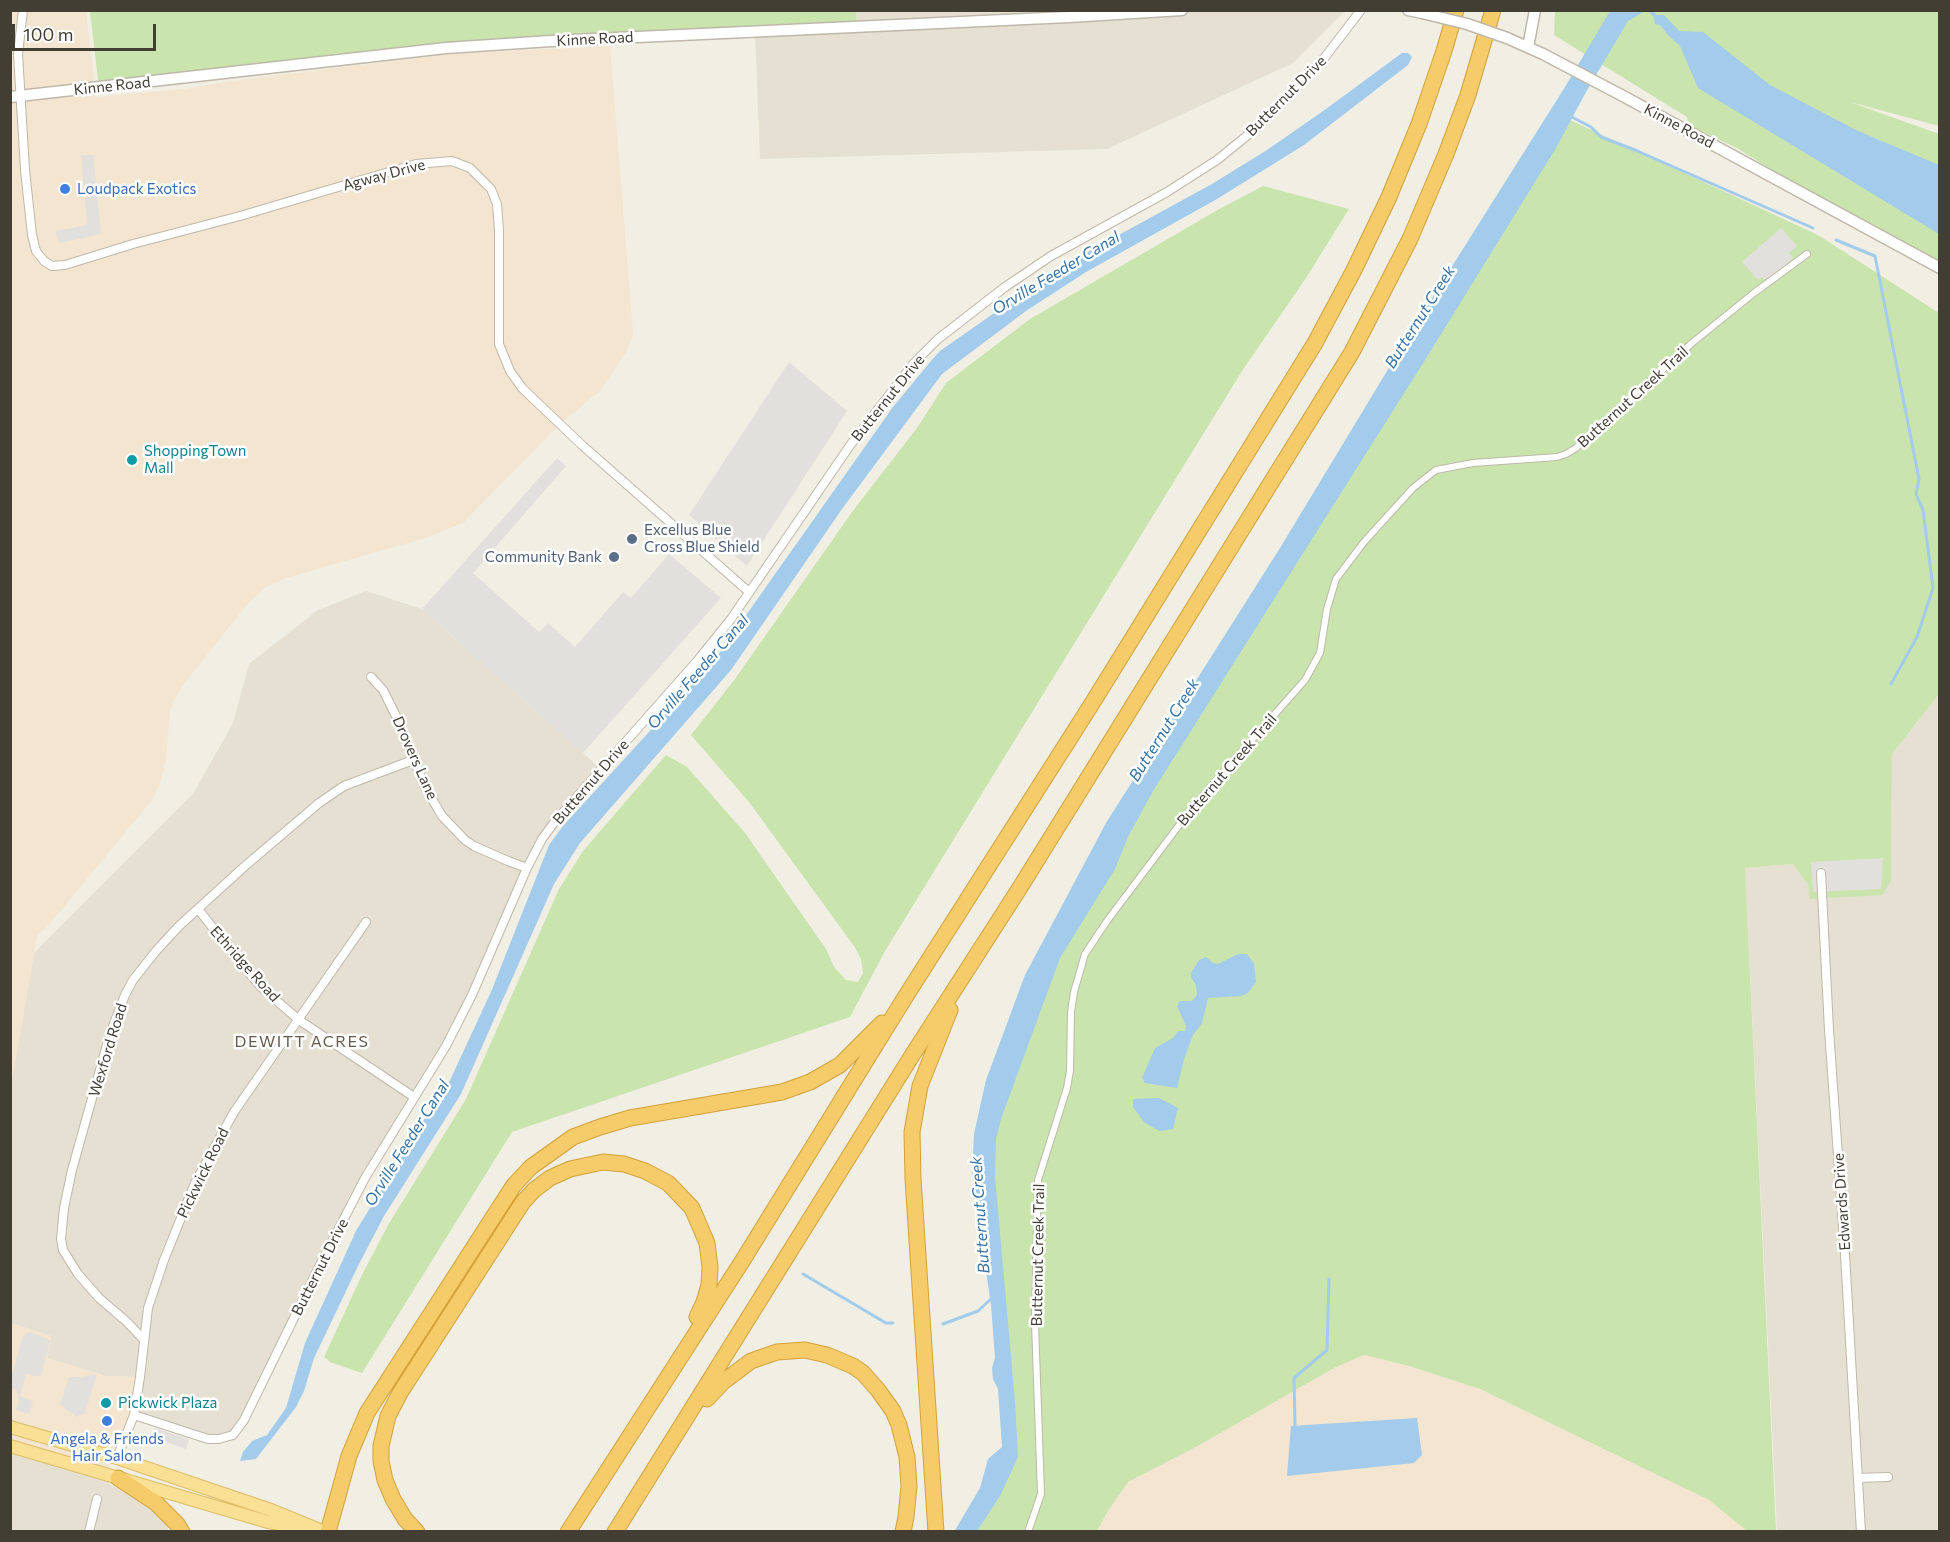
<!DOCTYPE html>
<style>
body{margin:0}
#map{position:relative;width:1950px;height:1542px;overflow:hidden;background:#f1eee4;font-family:Commissioner,sans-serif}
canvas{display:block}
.frame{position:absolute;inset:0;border:12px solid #433e34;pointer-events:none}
.scale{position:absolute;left:12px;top:24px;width:144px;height:27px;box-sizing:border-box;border:3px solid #433e34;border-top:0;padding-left:8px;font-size:18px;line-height:21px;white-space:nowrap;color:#433e34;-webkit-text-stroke:4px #fff;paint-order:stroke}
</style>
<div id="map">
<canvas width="1950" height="1542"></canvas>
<div class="frame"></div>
<div class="scale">100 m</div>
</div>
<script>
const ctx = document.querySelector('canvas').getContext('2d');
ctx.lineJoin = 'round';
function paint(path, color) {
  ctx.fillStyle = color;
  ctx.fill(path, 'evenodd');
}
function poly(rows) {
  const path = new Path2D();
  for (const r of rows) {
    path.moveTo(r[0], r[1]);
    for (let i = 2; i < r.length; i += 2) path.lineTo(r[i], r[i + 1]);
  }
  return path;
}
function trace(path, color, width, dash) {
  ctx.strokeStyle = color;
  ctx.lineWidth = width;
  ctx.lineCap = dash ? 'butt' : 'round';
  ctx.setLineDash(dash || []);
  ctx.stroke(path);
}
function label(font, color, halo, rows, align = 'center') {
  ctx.font = font + ' Commissioner,sans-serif';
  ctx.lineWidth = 5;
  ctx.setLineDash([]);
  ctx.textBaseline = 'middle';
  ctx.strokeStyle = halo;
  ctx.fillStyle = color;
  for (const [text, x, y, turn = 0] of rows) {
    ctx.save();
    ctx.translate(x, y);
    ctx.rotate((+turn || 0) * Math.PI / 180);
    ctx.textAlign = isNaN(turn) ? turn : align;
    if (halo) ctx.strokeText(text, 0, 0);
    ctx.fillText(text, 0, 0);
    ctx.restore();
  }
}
paint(poly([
 [856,10,1345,11,1293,63,1107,149,760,159,755,32,857,27],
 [366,591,422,609,602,770,542,839,472,995,365,1178,233,1435,219,1439,134,1415,140,1377,106,1376,47,1358,51,1336,11,1323,11,1086,34,953,193,794,233,723,249,664,318,610],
 [1939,694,1939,1531,1777,1531,1745,868,1793,864,1808,885,1810,899,1891,881,1892,754],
 [10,1446,103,1473,109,1484,149,1503,168,1525,168,1531,11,1531]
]), '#e5e0d2');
paint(poly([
 [11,11,86,11,96,97,184,89,232,81,449,54,610,46,633,333,626,352,600,391,560,424,463,523,425,538,286,578,267,586,246,606,183,685,173,702,170,710,166,760,159,786,152,800,49,925,37,936,11,1086],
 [10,1323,51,1336,47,1358,106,1376,140,1377,134,1415,117,1458,103,1473,11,1446],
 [1364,1355,1409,1366,1480,1389,1709,1500,1747,1531,1097,1532,1108,1511,1128,1482,1194,1448,1334,1368]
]), '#f3e5cf');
paint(poly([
 [856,10,857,27,551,41,99,88,90,11],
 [1555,11,1939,11,1939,126,1850,102,1939,134,1939,274,1737,148,1688,125,1687,117,1554,35],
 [1559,115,1818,235,1939,313,1939,694,1892,754,1891,881,1882,895,1810,899,1808,885,1793,864,1745,868,1776,1531,1747,1531,1709,1500,1480,1389,1409,1366,1364,1355,1334,1368,1194,1448,1128,1482,1108,1511,1097,1531,964,1532,1009,1440,986,1143,1037,980],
 [1263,186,1349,209,1306,278,1242,371,885,951,850,1017,512,1132,362,1373,330,1362,324,1357,362,1275,388,1225,466,1099,559,889,583,851,666,755,687,767,745,833,826,949,834,967,846,980,858,982,863,973,861,959,854,946,749,802,691,735,735,679,852,512,917,428,946,383,1030,319,1221,208]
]), '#cae4ae');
paint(poly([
 [81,155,93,155,101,234,60,243,55,231,87,225],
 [1781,228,1797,246,1789,253,1793,258,1767,282,1762,277,1758,280,1742,262],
 [789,362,847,411,747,566,689,515],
 [557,458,566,466,473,573,539,632,548,623,575,647,623,592,631,598,669,554,721,598,583,753,422,609],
 [1883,858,1881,889,1813,892,1811,862],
 [30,1332,50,1340,41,1377,26,1374,20,1396,33,1401,29,1414,16,1410,19,1400,16,1389,11,1388,10,1382,23,1336],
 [97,1374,85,1413,76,1417,60,1404,69,1377,80,1377],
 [155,1428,189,1439,186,1449,152,1437]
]), '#e2e0dc');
paint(poly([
 [1610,11,1645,11,1628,21,1586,92,1556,148,1425,360,1153,791,1128,837,1115,869,1060,958,1001,1119,996,1139,995,1176,1015,1402,1018,1457,1000,1496,977,1531,954,1532,980,1488,988,1459,1002,1447,998,1389,993,1379,992,1368,995,1358,991,1305,972,1176,974,1134,986,1080,1025,975,1106,823,1280,548,1410,333,1565,87],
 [1648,11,1652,11,1657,15,1664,15,1679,31,1703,32,1770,85,1858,131,1939,165,1939,234,1698,88,1680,46,1668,35,1660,25,1655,24,1654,17],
 [1402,53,1408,53,1412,57,1408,65,1304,145,1217,199,1086,272,1026,311,942,374,842,509,731,670,580,843,554,884,461,1094,384,1216,358,1266,314,1358,304,1391,296,1407,256,1459,240,1461,243,1452,252,1441,267,1435,286,1408,305,1343,356,1231,425,1118,439,1104,491,992,549,845,563,826,713,662,893,407,931,361,940,351,1020,295,1086,253,1212,184,1267,150,1326,109],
 [1238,954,1247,954,1254,964,1256,982,1248,993,1241,996,1208,998,1202,1023,1193,1035,1184,1059,1177,1088,1145,1083,1142,1078,1155,1048,1173,1038,1178,1031,1185,1031,1186,1026,1177,1006,1180,1001,1192,1001,1197,995,1196,985,1191,977,1191,973,1199,960,1206,957,1213,963,1218,964],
 [1159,1098,1178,1108,1173,1129,1159,1131,1144,1122,1133,1107,1133,1099],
 [1417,1418,1422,1455,1414,1463,1287,1476,1291,1426]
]), '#a2cbec');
trace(poly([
 [1570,116,1591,127,1601,137,1635,150,1813,228],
 [1836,240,1875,256,1919,479,1916,494,1923,510,1933,588,1917,637,1891,684],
 [803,1274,886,1323,893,1323],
 [943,1324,978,1311,993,1297],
 [1295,1426,1294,1378,1327,1350,1329,1279]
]), '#a2cbec', 3);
const pedestrian = poly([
 [1028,1532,1041,1494,1035,1323,1038,1180,1067,1088,1070,1071,1071,1012,1074,992,1085,954,1107,921,1192,808,1305,680,1320,653,1327,609,1336,579,1364,542,1413,488,1436,470,1473,463,1557,457,1566,454,1576,448,1692,343,1754,293,1807,254]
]);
const minor = poly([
 [23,10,18,54,25,170,32,235,36,251,44,261,52,266,65,265,133,244,240,216,416,164,452,161,470,168,491,189,497,204,499,231,499,344,510,371,522,388,583,446,749,592],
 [371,677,383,690,397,718,425,787,442,816,465,840,474,846,508,861,527,868],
 [1821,873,1829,1030,1845,1254,1861,1532],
 [198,909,239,961,262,988,299,1020,414,1097],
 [144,1340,127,1322,99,1298,78,1274,63,1250,61,1239,64,1208,72,1170,110,1034,125,995,133,980,156,951,179,926,245,866,319,803,344,786,413,760],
 [134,1415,208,1439,219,1439,233,1435,244,1420,318,1269,365,1178,446,1046,472,995,527,868,542,839,553,824,698,660,731,619,851,444,914,363,938,339,1005,287,1051,256,1167,192,1217,160,1259,126,1296,89,1325,57,1361,10],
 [117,1458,134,1415,140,1377,148,1308,164,1260,195,1183,234,1112,366,922],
 [1858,1478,1888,1477],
 [89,1532,97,1499]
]);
const tertiary = poly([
 [1408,10,1422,13],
 [1507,38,1543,54,1623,96,1940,268],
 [1528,47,1535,10],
 [10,97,446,48,551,41,1069,17,1182,10]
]);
const primary = poly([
 [10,1427,117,1458,271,1510,325,1532],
 [10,1446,268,1522,304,1528]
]);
const motorway = poly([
 [707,1399,723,1382,751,1361,777,1352,805,1350,827,1355,853,1366,863,1373,878,1390,893,1411,899,1425,907,1457,909,1486,906,1517,903,1532],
 [118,1478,156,1503,177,1524,182,1532],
 [328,1532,349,1456,367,1413,499,1208,514,1185,531,1167,573,1137,600,1127,630,1118,782,1092,810,1082,840,1065,882,1023],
 [417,1532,405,1519,393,1499,385,1480,381,1461,381,1446,388,1416,400,1393,523,1202,534,1190,550,1178,570,1169,603,1162,624,1164,645,1171,668,1183,692,1208,707,1243,710,1267,709,1285,704,1302,697,1317],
 [568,1532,743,1260,904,999,1093,702,1315,343,1354,270,1389,197,1419,124,1444,51,1456,10],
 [615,1532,913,1054,1021,886,1352,352,1410,239,1446,154,1468,95,1493,10],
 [936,1532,913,1179,912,1132,920,1086,950,1010]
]);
trace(pedestrian, '#bfb8aa', 8);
trace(minor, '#bfb8aa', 10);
trace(tertiary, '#bfb8aa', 13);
trace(primary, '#ddbd66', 14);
trace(motorway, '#d4a13a', 17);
trace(pedestrian, '#fff', 6);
trace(minor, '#fff', 8);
trace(tertiary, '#fff', 10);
trace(primary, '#f9e095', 12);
trace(motorway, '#f6cc6a', 15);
const tertiaryBridge = poly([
 [1422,13,1467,24,1507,38]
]);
trace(tertiaryBridge, '#bfb8aa', 13, []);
trace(tertiaryBridge, '#fff', 10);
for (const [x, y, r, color] of [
 [65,189,6,"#3f7fe0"],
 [132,460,6,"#0f9aa8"],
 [632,539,6,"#5c6f8a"],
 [614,557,6,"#5c6f8a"],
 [106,1403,6,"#0f9aa8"],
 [107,1421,6,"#3f7fe0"]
]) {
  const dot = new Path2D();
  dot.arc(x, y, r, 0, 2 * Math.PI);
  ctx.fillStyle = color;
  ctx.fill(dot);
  trace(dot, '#fff', 2);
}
label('15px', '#433e34', '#fff', [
 ["Kinne Road",595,39,-3],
 ["Kinne Road",112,86,-6],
 ["Butternut Drive",1286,96,-45],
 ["Kinne Road",1679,126,28],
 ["Agway Drive",384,175,-15],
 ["Butternut Creek Trail",1633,397,-42],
 ["Butternut Drive",888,398,-51],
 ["Drovers Lane",415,758,66],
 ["Butternut Creek Trail",1227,770,-49],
 ["Butternut Drive",591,782,-49],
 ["Ethridge Road",245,964,48],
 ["Wexford Road",108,1050,-73],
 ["Pickwick Road",203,1173,-64],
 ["Edwards Drive",1842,1202,-94],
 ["Butternut Creek Trail",1038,1255,-89],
 ["Butternut Drive",320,1267,-63]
]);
label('15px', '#366cbe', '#fff', [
 ["Loudpack Exotics",77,189],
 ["Angela & Friends",107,1439,"center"],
 ["Hair Salon",107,1456,"center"]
], 'left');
label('15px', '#0d838f', '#fff', [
 ["ShoppingTown",144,451],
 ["Mall",144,468],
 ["Pickwick Plaza",118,1403]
], 'left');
label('15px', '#4e5e75', '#fff', [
 ["Excellus Blue",644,530],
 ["Cross Blue Shield",644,547],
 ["Community Bank",602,557,"right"]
], 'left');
label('italic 16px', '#3473a8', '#fff', [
 ["Orville Feeder Canal",1056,273,-31],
 ["Butternut Creek",1420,317,-58],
 ["Orville Feeder Canal",698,672,-49],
 ["Butternut Creek",1164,730,-58],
 ["Orville Feeder Canal",407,1143,-58],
 ["Butternut Creek",980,1215,-94]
]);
ctx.letterSpacing = '1.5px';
label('16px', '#655c4c', '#fff', [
 ["DEWITT ACRES",302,1042]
]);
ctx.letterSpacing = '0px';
</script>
